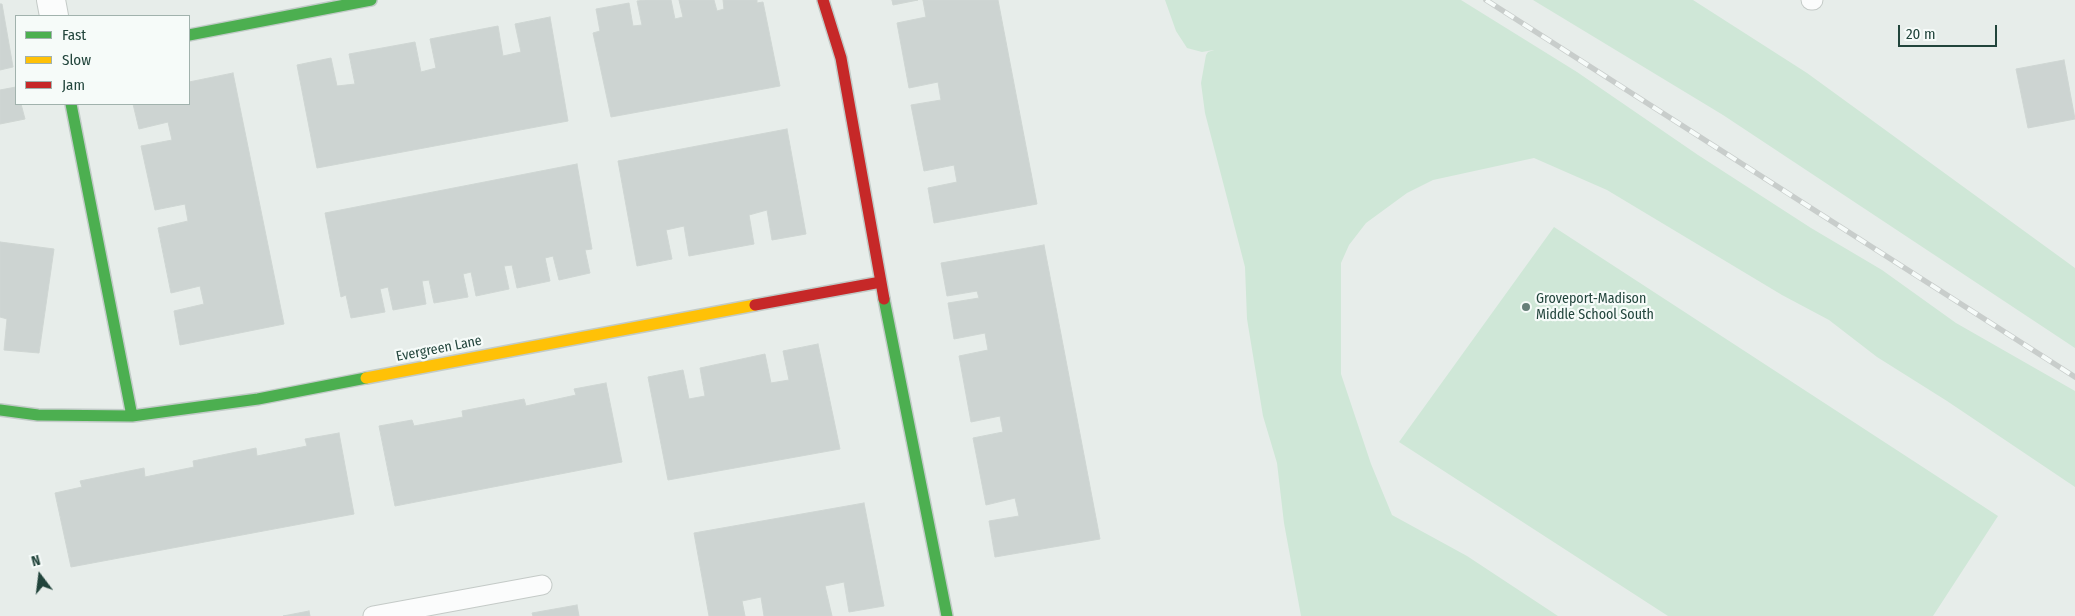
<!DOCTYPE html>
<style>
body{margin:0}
#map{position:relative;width:2075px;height:616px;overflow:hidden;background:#e7edea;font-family:"Fira Sans Condensed",sans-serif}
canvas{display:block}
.legend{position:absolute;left:15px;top:15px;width:175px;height:90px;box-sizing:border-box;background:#f6fbf9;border:1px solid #a1b2ad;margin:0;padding:6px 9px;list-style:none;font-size:15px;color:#21443b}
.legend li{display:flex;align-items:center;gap:10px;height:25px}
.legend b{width:25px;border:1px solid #a1b2ad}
.north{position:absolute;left:15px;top:551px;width:50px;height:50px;-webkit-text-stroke:4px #f6fbf9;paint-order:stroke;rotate:345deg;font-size:14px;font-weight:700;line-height:20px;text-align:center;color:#21443b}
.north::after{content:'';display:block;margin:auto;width:18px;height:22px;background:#21443b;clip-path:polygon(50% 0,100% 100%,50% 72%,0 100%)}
.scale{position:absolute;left:1898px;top:25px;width:99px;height:22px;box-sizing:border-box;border:2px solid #21443b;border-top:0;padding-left:6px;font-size:15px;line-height:18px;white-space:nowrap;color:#21443b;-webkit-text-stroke:4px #f6fbf9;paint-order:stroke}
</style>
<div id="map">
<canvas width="2075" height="616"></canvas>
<ul class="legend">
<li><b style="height:6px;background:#4caf50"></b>Fast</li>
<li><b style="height:6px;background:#ffc107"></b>Slow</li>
<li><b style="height:6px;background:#c62828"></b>Jam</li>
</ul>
<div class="north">N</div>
<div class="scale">20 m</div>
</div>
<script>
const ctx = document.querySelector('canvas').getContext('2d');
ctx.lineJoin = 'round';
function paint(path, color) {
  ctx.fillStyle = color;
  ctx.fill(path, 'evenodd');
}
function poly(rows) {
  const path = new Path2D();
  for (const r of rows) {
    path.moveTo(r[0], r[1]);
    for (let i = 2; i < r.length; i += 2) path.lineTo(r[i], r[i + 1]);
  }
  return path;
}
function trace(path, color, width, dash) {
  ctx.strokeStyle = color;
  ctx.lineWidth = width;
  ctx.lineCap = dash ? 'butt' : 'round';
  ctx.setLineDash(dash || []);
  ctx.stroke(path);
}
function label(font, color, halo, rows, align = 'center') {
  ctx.font = font + ' "Fira Sans Condensed",sans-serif';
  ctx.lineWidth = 4.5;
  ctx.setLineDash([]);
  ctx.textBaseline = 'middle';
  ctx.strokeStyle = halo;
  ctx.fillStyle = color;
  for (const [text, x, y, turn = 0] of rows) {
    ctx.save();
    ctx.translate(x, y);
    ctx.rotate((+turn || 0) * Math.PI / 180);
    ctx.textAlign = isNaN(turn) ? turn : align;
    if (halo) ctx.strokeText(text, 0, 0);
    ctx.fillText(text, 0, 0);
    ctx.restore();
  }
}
paint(poly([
 [1165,0,1461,0,1577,72,1698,155,1811,228,1882,270,1956,323,2075,391,2075,487,1947,401,1877,357,1829,320,1782,295,1607,190,1534,158,1433,180,1407,193,1366,223,1349,245,1341,263,1341,374,1371,464,1392,515,1467,556,1558,616,1301,616,1284,523,1277,463,1263,416,1247,319,1245,267,1205,113,1201,83,1206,55,1208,52,1214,50,1202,52,1187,48,1176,31],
 [1533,0,1693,0,1807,73,2075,268,2075,348,1723,115],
 [1554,227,1998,516,1933,616,1668,616,1399,442]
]), '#cfe7d7');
const building = poly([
 [645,0,671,0,675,19,683,17,679,0,714,0,717,11,724,9,723,0,757,0,757,3,763,2,780,86,611,117,593,33,600,31,596,9,629,3,633,26,642,25,637,1,645,0],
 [892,0,918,0,893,5,892,0],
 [923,0,998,0,1037,204,934,223,928,188,957,182,954,165,924,171,911,105,941,100,938,82,909,88,897,23,926,17,923,0],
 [0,4,2,4,13,67,0,70,0,4],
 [550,17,568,121,317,168,297,65,331,58,337,86,355,84,349,54,415,42,421,72,436,68,430,39,498,26,503,56,521,52,515,24,550,17],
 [2064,60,2075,119,2028,128,2016,69,2064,60],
 [233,73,284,324,180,345,174,311,204,304,200,286,171,293,158,228,188,221,185,204,155,210,141,146,172,140,168,122,139,129,133,104,189,104,189,82,233,73],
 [16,87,16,104,21,104,25,119,0,124,0,90,16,87],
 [787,129,806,234,772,240,767,210,749,215,754,244,689,256,684,226,666,230,672,259,637,266,618,161,787,129],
 [577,164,592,249,585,250,590,273,559,280,553,256,545,258,550,281,517,288,512,265,504,266,509,289,476,296,471,272,463,274,468,297,434,303,429,280,422,281,426,304,393,310,388,287,380,289,385,312,351,318,346,295,341,297,325,213,577,164],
 [0,242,54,249,39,353,4,350,7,319,0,317,0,242],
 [1044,245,1100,539,995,557,989,521,1019,516,1015,498,986,505,973,438,1003,432,1000,416,971,422,959,356,988,350,985,333,954,339,948,303,979,298,977,291,947,296,941,263,1044,245],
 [818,344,840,449,668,480,648,377,683,370,689,399,705,396,700,368,765,354,771,383,789,380,783,351,818,344],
 [606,383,622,462,395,506,379,426,412,420,414,426,463,417,462,411,524,399,526,406,576,395,574,389,606,383],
 [339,433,354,514,71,567,55,493,82,487,80,481,144,468,145,477,194,467,193,461,256,448,257,456,307,446,305,439,339,433],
 [864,503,884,606,849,612,844,582,825,586,832,616,764,616,761,597,742,601,745,616,709,616,694,533,864,503],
 [577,605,579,616,533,616,532,613,577,605],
 [309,611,310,616,283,616,309,611]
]);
paint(building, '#cdd4d2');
trace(building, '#cfd6d3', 1);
const lane = poly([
 [1811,0,1813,0],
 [373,616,542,585]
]);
const street = poly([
 [51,0,54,16]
]);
const fast = poly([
 [189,35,371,0],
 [71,104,132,416],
 [884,299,947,616],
 [0,410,38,415,132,416,258,399,366,378]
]);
const slow = poly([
 [366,378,755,305]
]);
const jam = poly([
 [823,0,841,58,884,299],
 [755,305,881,282]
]);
trace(lane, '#c4cac7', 21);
trace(street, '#c4cac7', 30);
trace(fast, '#c2cbc8', 14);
trace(slow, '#c2cbc8', 14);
trace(jam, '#c2cbc8', 14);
trace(lane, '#fbfcfc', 19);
trace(street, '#fbfcfc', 28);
trace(fast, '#4caf50', 11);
trace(slow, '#ffc107', 11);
trace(jam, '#c62828', 11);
const rail = poly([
 [1486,0,2075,377]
]);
trace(rail, '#c8cdcb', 5.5);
trace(rail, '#f6fbf9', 4, [11]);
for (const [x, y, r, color] of [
 [1526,307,5,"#667f78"]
]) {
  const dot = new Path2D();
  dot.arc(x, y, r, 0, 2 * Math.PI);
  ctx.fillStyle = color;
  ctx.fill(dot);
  trace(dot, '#f6fbf9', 2);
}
label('14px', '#21443b', '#f6fbf9', [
 ["Groveport-Madison",1536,299],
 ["Middle School South",1536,315]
], 'left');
label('14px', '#21443b', '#f6fbf9', [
 ["Evergreen Lane",439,349,-11]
]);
</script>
